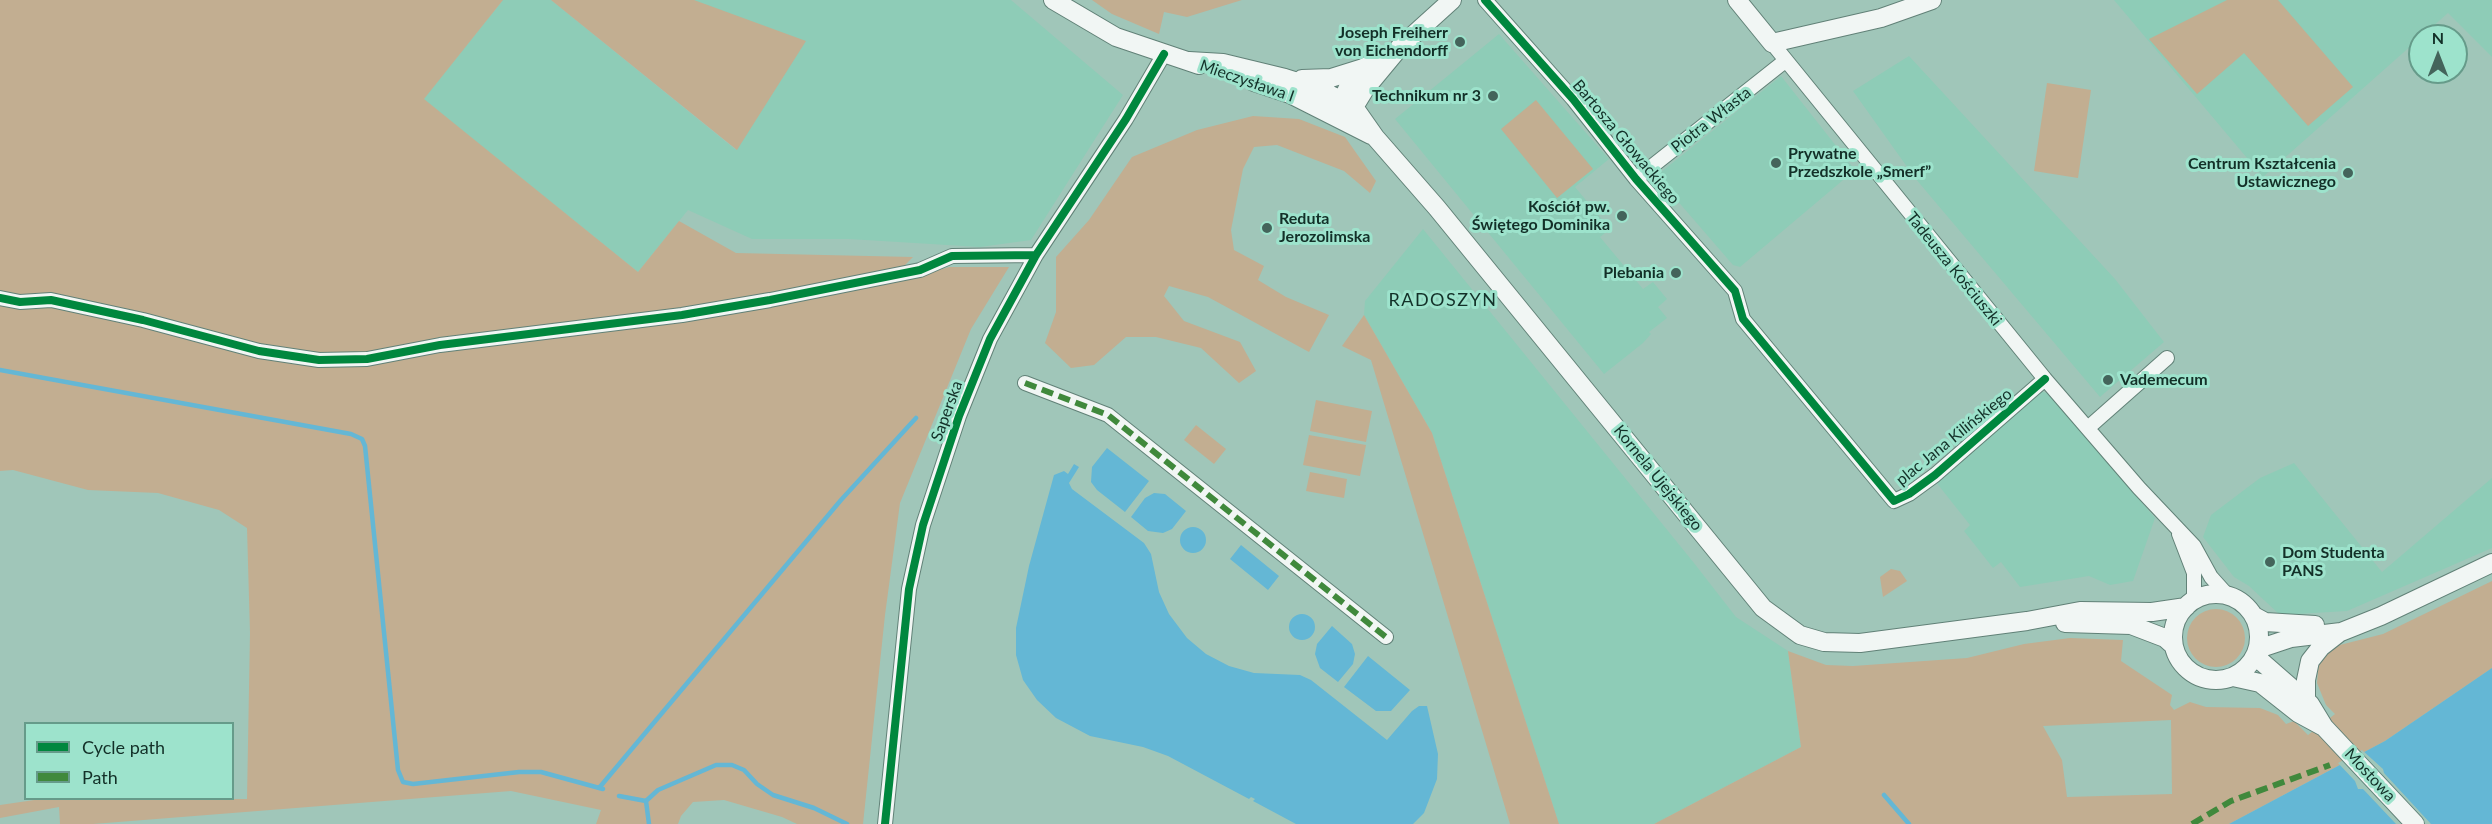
<!DOCTYPE html>
<meta charset="utf-8">
<style>
body{margin:0}
#map{position:relative;width:2492px;height:824px;overflow:hidden;background:#a0c6b9;font-family:Lato,sans-serif}
canvas{display:block}
.legend{position:absolute;left:24px;top:722px;width:210px;height:78px;box-sizing:border-box;background:#9de3cc;border:2px solid #669b8a;margin:0;padding:8px 10px;list-style:none;font-size:18px;color:#133028}
.legend li{display:flex;align-items:center;gap:12px;height:30px}
.legend b{width:30px;border:2px solid #669b8a}
.north{position:absolute;left:2408px;top:24px;width:60px;height:60px;box-sizing:border-box;background:#9de3cc;border:2px solid #669b8a;border-radius:50%;rotate:0deg;font-size:16px;font-weight:700;line-height:24px;text-align:center;color:#133028}
.north::after{content:'';display:block;margin:auto;width:21px;height:27px;background:#44645b;clip-path:polygon(50% 0,100% 100%,50% 72%,0 100%)}
</style>
<div id="map">
<canvas width="2492" height="824"></canvas>
<ul class="legend">
<li><b style="height:8px;background:#00873e"></b>Cycle path</li>
<li><b style="height:8px;background:#40893c"></b>Path</li>
</ul>
<div class="north">N</div>
</div>
<script>
const ctx = document.querySelector('canvas').getContext('2d');
ctx.lineJoin = 'round';
function paint(path, color) {
  ctx.fillStyle = color;
  ctx.fill(path, 'evenodd');
}
function poly(rows) {
  const path = new Path2D();
  for (const r of rows) {
    if (r.length === 3) {
      path.moveTo(r[0] + r[2], r[1]);
      path.arc(r[0], r[1], r[2], 0, 2 * Math.PI);
      continue;
    }
    path.moveTo(r[0], r[1]);
    for (let i = 2; i < r.length; i += 2) path.lineTo(r[i], r[i + 1]);
  }
  return path;
}
function trace(path, color, width, dash) {
  ctx.strokeStyle = color;
  ctx.lineWidth = width;
  ctx.lineCap = dash ? 'butt' : 'round';
  ctx.setLineDash(dash || []);
  ctx.stroke(path);
}
function label(font, color, halo, rows, align = 'center') {
  ctx.font = font + ' Lato,sans-serif';
  ctx.lineWidth = 6;
  ctx.setLineDash([]);
  ctx.textBaseline = 'middle';
  ctx.strokeStyle = halo;
  ctx.fillStyle = color;
  for (const [text, x, y, turn = 0] of rows) {
    ctx.save();
    ctx.translate(x, y);
    ctx.rotate((+turn || 0) * Math.PI / 180);
    ctx.textAlign = isNaN(turn) ? turn : align;
    if (halo) ctx.strokeText(text, 0, 0);
    ctx.fillText(text, 0, 0);
    ctx.restore();
  }
}
paint(poly([
 [503,0,551,0,736,150,700,4,694,0,1011,0,1123,95,1031,240,980,247,849,239,752,239,688,210,638,272,423,99],
 [2114,0,2492,0,2492,57,2448,13,2263,177],
 [1499,34,1609,159,1575,187,1610,229,1600,237,1620,261,1643,289,1653,282,1667,299,1658,307,1667,318,1649,332,1651,334,1643,343,1604,374,1395,119],
 [1909,56,2115,279,2164,342,2100,397,1915,178,1853,91],
 [1781,76,1855,170,1740,267,1733,265,1656,176],
 [1423,229,1694,563,1736,617,1788,651,1801,747,1654,824,1559,824,1432,433,1364,315,1365,301],
 [2029,387,2049,394,2155,518,2133,581,2110,585,2089,576,2020,587,2001,562,1993,568,1964,531,1970,525,1928,472],
 [2294,463,2382,572,2492,478,2492,548,2347,611,2280,615,2249,586,2234,577,2203,537,2211,515,2260,478]
]), '#8eccb7');
paint(poly([
 [0,0,503,0,424,99,638,272,679,221,736,253,913,257,904,266,761,295,915,277,949,267,1009,267,971,329,900,503,885,615,863,824,797,824,782,817,724,800,693,802,681,816,678,824,596,824,601,810,511,791,93,824,60,824,59,807,0,818,0,805,48,798,247,799,250,633,247,528,219,510,158,493,88,490,13,470,0,471],
 [551,0,694,0,806,41,737,150],
 [1092,0,1242,0,1187,17,1164,12,1159,34,1112,14],
 [2227,0,2278,0,2353,87,2308,126,2244,53,2197,94,2149,39],
 [2047,83,2091,90,2078,178,2034,171],
 [1536,100,1593,169,1557,198,1501,129],
 [1253,116,1299,119,1345,137,1376,181,1370,193,1344,171,1277,145,1254,147,1243,169,1231,230,1234,250,1264,266,1258,280,1286,297,1329,315,1309,352,1208,297,1169,286,1164,296,1184,321,1240,342,1256,371,1239,383,1201,348,1156,337,1126,337,1094,365,1071,368,1045,343,1056,312,1056,257,1089,220,1132,157,1197,130],
 [1364,315,1432,433,1559,824,1510,824,1371,360,1342,346],
 [1316,400,1372,411,1366,442,1310,431],
 [1196,425,1226,449,1214,464,1184,440],
 [1309,435,1366,445,1360,476,1303,465],
 [1310,472,1347,479,1344,498,1306,491],
 [1891,569,1900,571,1907,581,1883,597,1880,577],
 [2492,581,2492,668,2385,741,2229,824,1654,824,1801,747,1788,651,1826,665,1853,666,1967,658,2024,644,2070,638,2123,640,2121,661,2172,695,2170,705,2174,710,2190,702,2206,707,2260,708,2278,715,2286,724,2294,721,2308,735,2335,714,2326,705,2317,683,2319,660,2332,647,2383,634],
 [2171,720,2172,794,2067,797,2062,760,2043,726],
 [2216,638,29]
]), '#c2ae91');
paint(poly([
 [1107,448,1149,481,1125,512,1097,490,1091,482,1092,467],
 [1074,464,1079,467,1069,483,1072,489,1144,543,1151,554,1159,592,1169,614,1187,638,1206,654,1229,666,1254,673,1300,675,1311,680,1387,740,1412,711,1419,706,1427,706,1438,754,1437,779,1424,813,1413,824,1296,824,1253,801,1255,799,1251,797,1249,799,1168,756,1143,747,1090,736,1056,718,1037,700,1023,680,1016,655,1016,628,1029,566,1054,475,1064,471,1068,474],
 [1154,493,1165,494,1186,511,1172,529,1163,533,1148,531,1131,517,1145,498],
 [1193,540,13],
 [1241,545,1279,576,1268,590,1230,559],
 [1302,627,13],
 [1332,626,1352,644,1355,654,1353,664,1338,682,1320,668,1315,654,1317,644],
 [1368,656,1410,690,1391,711,1376,711,1344,687],
 [2492,668,2492,824,2229,824,2385,741]
]), '#64b7d5');
paint(poly([
 [2362,750,2383,769,2384,773,2431,824,2396,824,2363,789,2358,789,2355,781,2338,763]
]), '#a0c6b9');
trace(poly([
 [0,370,351,434,362,439,365,446,398,770,403,782,413,784,519,772,541,772,603,789],
 [599,788,841,500,916,418],
 [1884,795,1909,824],
 [619,796,646,801],
 [649,824,646,801,658,790,716,765,732,765,744,770,757,784,773,795,814,808,847,824]
]), '#64b7d5', 4.5);
const street = poly([
 [1485,0,1573,99,1636,179,1735,291,1743,319,1894,501,1909,494,1935,475,2045,379],
 [1772,43,2045,379,2139,488,2194,546,2211,577,2229,597],
 [1636,179,1785,61],
 [0,298,20,302,51,300,143,320,259,351,319,360,367,359,440,345,682,315,770,300,920,270,952,256,1036,255],
 [1025,383,1108,415,1386,637],
 [2089,427,2167,358],
 [2179,534,2194,573,2194,601],
 [885,824,909,589,923,525,959,416,990,339,1036,255,1126,119,1164,54]
]);
const secondary = poly([
 [1053,0,1116,37,1199,65],
 [1737,0,1772,43,1881,18,1932,0],
 [1189,61,1223,63,1285,78,1317,88,1354,107,1375,137,1437,208,1763,608,1800,635,1824,642,1860,643,2027,621,2080,611,2152,612,2186,607],
 [1302,79,1331,78,1363,68],
 [1254,82,1290,94,1371,135],
 [1338,110,1350,83,1363,68,1390,53],
 [1344,114,1354,107,1365,89,1399,48,1452,0],
 [2216,637,43],
 [2254,616,2265,622,2315,625],
 [2065,623,2131,625,2165,638,2174,646],
 [2258,649,2291,638,2341,632,2381,616,2492,563],
 [2255,656,2310,704,2324,727,2415,824],
 [2233,677,2260,683,2298,713,2322,726],
 [2306,700,2306,680,2310,661,2321,647,2339,633]
]);
trace(street, '#618177', 16);
trace(secondary, '#618177', 20);
trace(street, '#f1f6f4', 14);
trace(secondary, '#f1f6f4', 18);
trace(poly([
 [1025,383,1108,415,1386,637],
 [2192,824,2231,801,2330,765]
]), '#40893c', 6, [12, 6]);
trace(poly([
 [1485,0,1573,99,1636,179,1735,291,1743,319,1894,501,1909,494,1935,475,2045,379],
 [0,298,20,302,51,300,143,320,259,351,319,360,367,359,440,345,682,315,770,300,920,270,952,256,1036,255],
 [885,824,909,589,923,525,959,416,990,339,1036,255,1126,119,1164,54]
]), '#00873e', 8);
for (const [x, y, r, color] of [
 [1460,42,6,"#44645b"],
 [1493,96,6,"#44645b"],
 [1776,163,6,"#44645b"],
 [2348,173,6,"#44645b"],
 [1622,216,6,"#44645b"],
 [1267,228,6,"#44645b"],
 [1676,273,6,"#44645b"],
 [2108,380,6,"#44645b"],
 [2270,562,6,"#44645b"]
]) {
  const dot = new Path2D();
  dot.arc(x, y, r, 0, 2 * Math.PI);
  ctx.fillStyle = color;
  ctx.fill(dot);
  trace(dot, '#9de3cc', 2);
}
label('bold 16px', '#133028', '#9de3cc', [
 ["Joseph Freiherr",1448,33],
 ["von Eichendorff",1448,51],
 ["Technikum nr 3",1481,96],
 ["Prywatne",1788,154,"left"],
 ["Przedszkole „Smerf”",1788,172,"left"],
 ["Centrum Kształcenia",2336,164],
 ["Ustawicznego",2336,182],
 ["Kościół pw.",1610,207],
 ["Świętego Dominika",1610,225],
 ["Reduta",1279,219,"left"],
 ["Jerozolimska",1279,237,"left"],
 ["Plebania",1664,273],
 ["Vademecum",2120,380,"left"],
 ["Dom Studenta",2282,553,"left"],
 ["PANS",2282,571,"left"]
], 'right');
label('16px', '#133028', '#9de3cc', [
 ["Mieczysława I",1247,81,19],
 ["Piotra Własta",1711,120,-38],
 ["Bartosza Głowackiego",1626,142,50],
 ["Tadeusza Kościuszki",1954,269,51],
 ["Saperska",947,411,-70],
 ["plac Jana Kilińskiego",1954,437,-39],
 ["Kornela Ujejskiego",1658,478,51],
 ["Mostowa",2370,775,47]
]);
ctx.letterSpacing = '1.5px';
label('18px', '#133028', '#9de3cc', [
 ["RADOSZYN",1443,300]
]);
ctx.letterSpacing = '0px';
</script>
